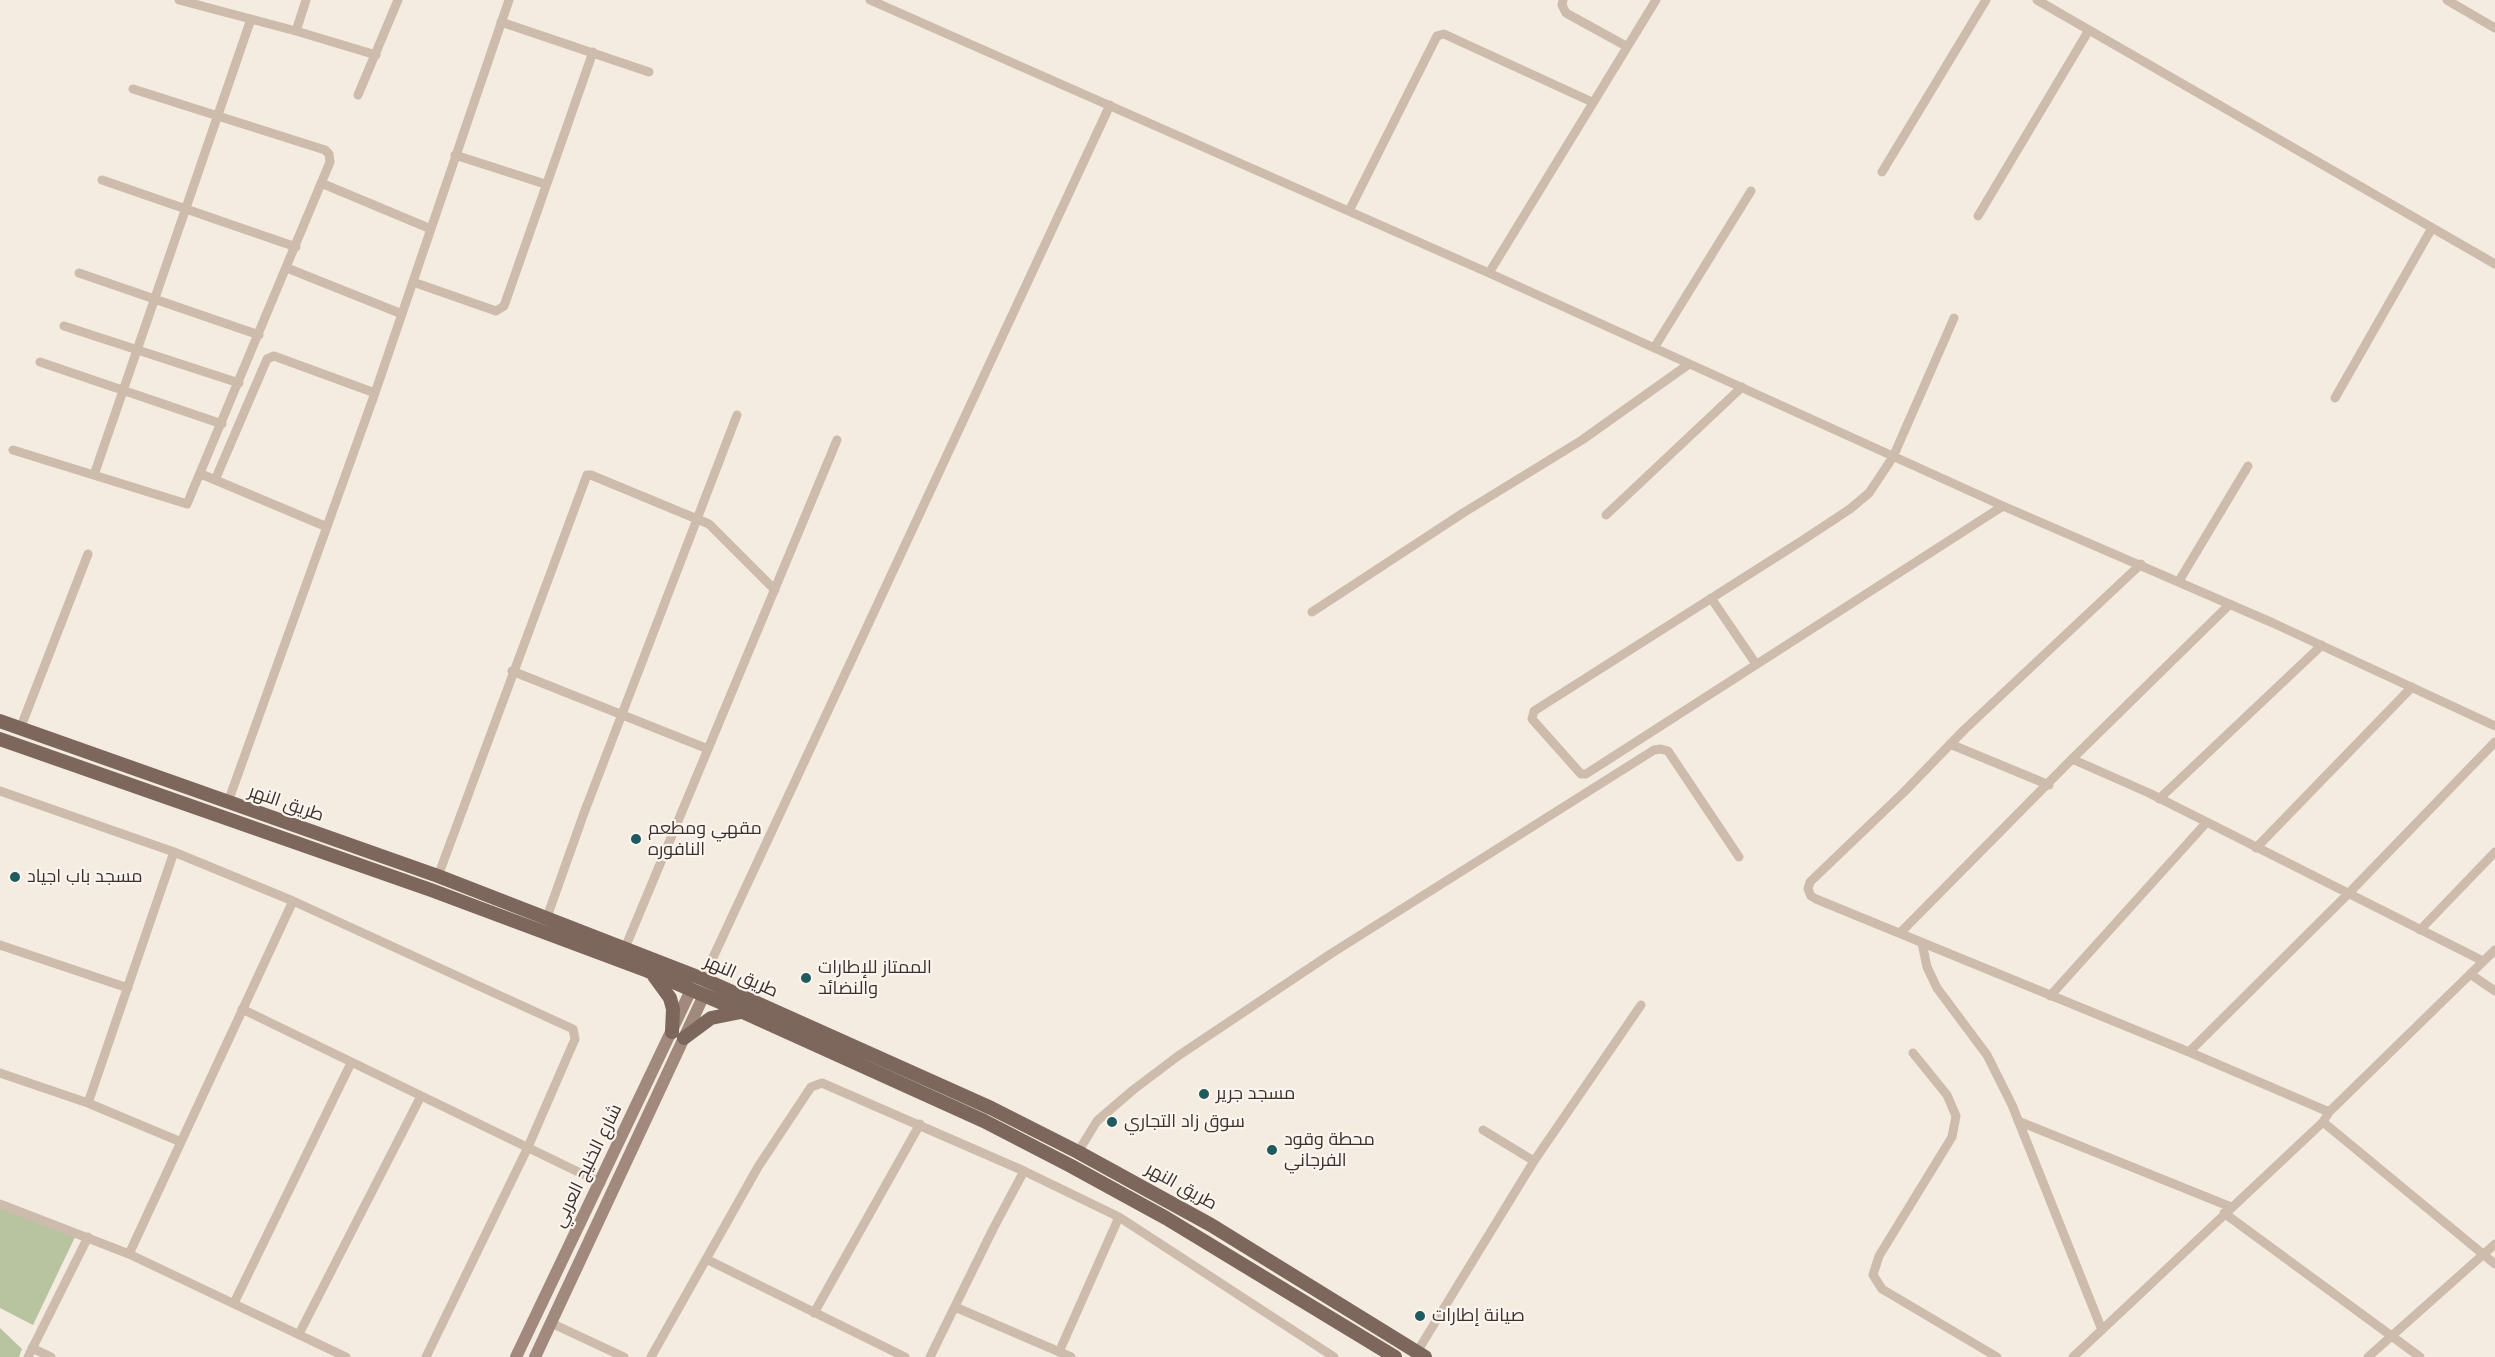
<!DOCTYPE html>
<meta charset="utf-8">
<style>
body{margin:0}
canvas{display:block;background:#f4ebe1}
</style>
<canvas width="2495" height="1357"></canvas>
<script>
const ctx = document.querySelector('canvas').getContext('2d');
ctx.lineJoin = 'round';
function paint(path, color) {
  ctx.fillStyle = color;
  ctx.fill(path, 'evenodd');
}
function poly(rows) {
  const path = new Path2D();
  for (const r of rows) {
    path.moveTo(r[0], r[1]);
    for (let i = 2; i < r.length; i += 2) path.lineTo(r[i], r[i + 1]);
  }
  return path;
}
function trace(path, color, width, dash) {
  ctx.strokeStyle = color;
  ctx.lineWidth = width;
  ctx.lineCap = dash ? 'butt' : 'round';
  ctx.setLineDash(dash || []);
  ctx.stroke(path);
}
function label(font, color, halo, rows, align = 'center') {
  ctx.font = font + ' "DM Sans",Cairo,sans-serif';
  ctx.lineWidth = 4.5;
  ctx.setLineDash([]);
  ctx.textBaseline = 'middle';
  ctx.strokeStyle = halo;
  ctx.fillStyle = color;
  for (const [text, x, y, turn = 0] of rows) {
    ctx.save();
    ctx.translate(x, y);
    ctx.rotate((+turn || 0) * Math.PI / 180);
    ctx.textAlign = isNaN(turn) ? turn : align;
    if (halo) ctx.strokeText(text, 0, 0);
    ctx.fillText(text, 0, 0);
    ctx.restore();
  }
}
paint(poly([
 [0,1208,75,1237,33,1325,0,1308],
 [0,1328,22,1349,19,1357,0,1357]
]), '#b8c4a0');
trace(poly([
 [179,0,296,31,376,55],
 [870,0,1489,273,2003,506,2273,623,2495,726],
 [1563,0,1562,5,1566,13,1626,46],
 [2037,0,2495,264],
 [2447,0,2495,28],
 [501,22,649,72],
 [296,31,306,0],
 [358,95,398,0],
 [455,155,545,184],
 [1882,172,1986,0],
 [102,180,296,247],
 [321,183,431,229],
 [1349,211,1437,36,1444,34,1592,102],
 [1978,216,2089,30],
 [287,268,402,314],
 [79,273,259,335],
 [1489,273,1656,0],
 [413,282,496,311,504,306,593,52],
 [1954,318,1893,457,1869,493,1850,509,1803,540,1534,711,1532,719,1581,774,1586,774,2003,506],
 [64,326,239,383],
 [1654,348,1751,191],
 [40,362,222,424],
 [2335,398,2432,228],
 [13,450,187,504,330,162,329,154,325,150,133,89],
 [201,474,327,527],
 [94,475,251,19],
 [215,480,267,359,274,356,375,393],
 [1606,515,1742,387],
 [2141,564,1964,730,1905,791,1810,882,1808,889,1811,896,1816,899,2189,1052,2329,1112],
 [2179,581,2248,466],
 [1711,598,1756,664],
 [1312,612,1463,513,1582,440,1689,364],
 [512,671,708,749],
 [20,729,88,554],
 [1950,744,2049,785],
 [2072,759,2149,793,2483,961],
 [0,791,174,852,293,901,573,1029,575,1039,528,1147,426,1357],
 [2159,799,2322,645],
 [228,802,375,393,509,0],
 [2256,848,2412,687],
 [438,876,587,475,591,475,709,524,775,590],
 [547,917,584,813,737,415],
 [2420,930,2495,852],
 [1900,933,2072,759,2230,604],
 [1922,943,1927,967,1937,988,1987,1055,2012,1105,2102,1330],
 [0,945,128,988],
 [625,948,837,440],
 [2470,974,2495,991],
 [703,979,1110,105],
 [2050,996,2206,823],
 [242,1009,601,1183],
 [2189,1052,2347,895,2495,742],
 [1913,1053,1947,1095,1956,1116,1952,1137,1879,1256,1873,1275,1882,1289,1997,1357],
 [0,1073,88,1103,181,1142],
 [88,1103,174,852],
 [2018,1121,2231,1207],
 [2323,1122,2495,1264],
 [1483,1130,1534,1161],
 [1078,1152,1097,1121,1133,1090,1178,1056,1332,953,1654,750,1661,749,1668,751,1739,857],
 [0,1204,129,1254,346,1357],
 [2224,1213,2420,1357],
 [129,1254,293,901],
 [706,1259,905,1357],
 [234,1303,351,1063],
 [955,1307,1071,1357],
 [814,1313,920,1124],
 [551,1323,624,1357],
 [299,1334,421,1096],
 [32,1348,51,1357],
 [1059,1352,1119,1217],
 [1417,1352,1534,1161,1641,1005],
 [28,1357,88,1237],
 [651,1357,758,1167,811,1087,822,1083,1024,1171,1119,1217,1334,1357],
 [930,1357,993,1229,1024,1171],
 [2073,1357,2323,1122,2329,1112,2495,950],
 [2368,1357,2495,1244]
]), '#cdbbac', 9);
trace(poly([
 [516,1357,691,990],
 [535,1357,704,995]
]), '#a18a7d', 12);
trace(poly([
 [0,721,438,876,703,979,991,1108,1078,1152,1211,1225,1425,1357],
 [0,739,431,890,648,971,743,1012,984,1121,1071,1166,1166,1218,1395,1357],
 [654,976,670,998,673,1009,672,1032],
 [684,1038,711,1018,741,1012]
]), '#7d675c', 14);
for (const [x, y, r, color] of [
 [636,839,6,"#1f5a5e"],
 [15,877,6,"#1f5a5e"],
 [806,978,6,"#1f5a5e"],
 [1204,1094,6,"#1f5a5e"],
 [1112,1122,6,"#1f5a5e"],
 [1272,1150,6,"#1f5a5e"],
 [1420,1316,6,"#1f5a5e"]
]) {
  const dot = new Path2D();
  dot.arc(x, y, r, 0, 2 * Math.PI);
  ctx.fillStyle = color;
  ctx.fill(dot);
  trace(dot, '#fbf5ee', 2);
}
label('18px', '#3b302b', '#fbf5ee', [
 ["طريق النهر",286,804,19],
 ["طريق النهر",741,977,24],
 ["شارع الخليج العربي",588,1166,-64],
 ["طريق النهر",1181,1187,29]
]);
label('18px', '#3b302b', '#fbf5ee', [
 ["مقهي ومطعم",648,829],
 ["النافوره",648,850],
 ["مسجد باب اجياد",27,877],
 ["الممتاز للإطارات",818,968],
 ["والنضائد",818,989],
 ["مسجد جرير",1216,1094],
 ["سوق زاد التجاري",1124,1122],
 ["محطة وقود",1284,1140],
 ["الفرجاني",1284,1161],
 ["صيانة إطارات",1432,1316]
], 'left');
</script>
